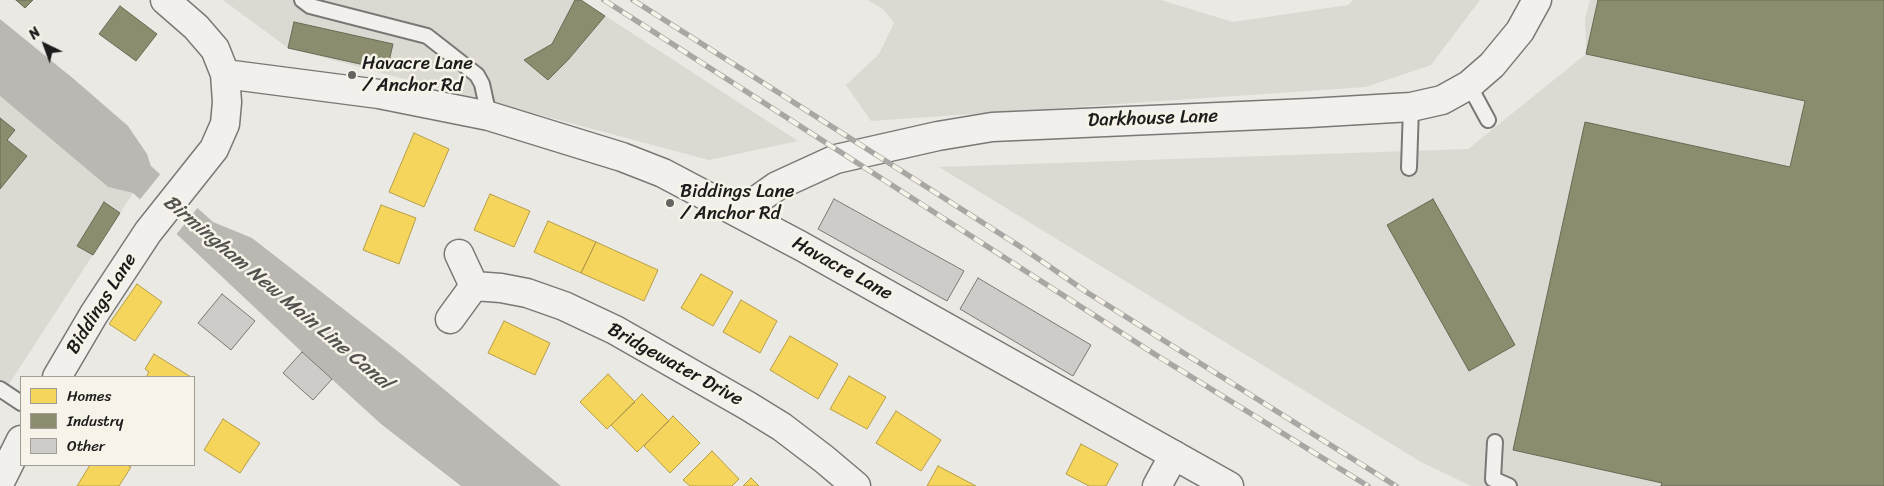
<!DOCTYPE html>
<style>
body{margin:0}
#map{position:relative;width:1884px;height:486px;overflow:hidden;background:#eae9e4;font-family:Sriracha,sans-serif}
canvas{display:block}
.legend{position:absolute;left:20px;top:376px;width:175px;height:90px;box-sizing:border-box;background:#f7f3e8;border:1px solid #9f9d96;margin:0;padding:6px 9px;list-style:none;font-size:15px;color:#1c1c1c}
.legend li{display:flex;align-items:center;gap:10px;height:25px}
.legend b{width:25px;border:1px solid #9f9d96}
.north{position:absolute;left:20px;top:20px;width:50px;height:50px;-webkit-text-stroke:4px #f7f3e8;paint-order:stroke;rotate:318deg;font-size:14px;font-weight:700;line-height:20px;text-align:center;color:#1c1c1c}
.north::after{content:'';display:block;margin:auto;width:18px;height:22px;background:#1c1c1c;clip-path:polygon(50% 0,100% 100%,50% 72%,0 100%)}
</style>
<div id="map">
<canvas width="1884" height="486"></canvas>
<ul class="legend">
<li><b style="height:14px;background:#f6d55c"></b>Homes</li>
<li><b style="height:14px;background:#8c8c6e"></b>Industry</li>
<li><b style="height:14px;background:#cdccc9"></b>Other</li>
</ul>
<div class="north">N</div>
</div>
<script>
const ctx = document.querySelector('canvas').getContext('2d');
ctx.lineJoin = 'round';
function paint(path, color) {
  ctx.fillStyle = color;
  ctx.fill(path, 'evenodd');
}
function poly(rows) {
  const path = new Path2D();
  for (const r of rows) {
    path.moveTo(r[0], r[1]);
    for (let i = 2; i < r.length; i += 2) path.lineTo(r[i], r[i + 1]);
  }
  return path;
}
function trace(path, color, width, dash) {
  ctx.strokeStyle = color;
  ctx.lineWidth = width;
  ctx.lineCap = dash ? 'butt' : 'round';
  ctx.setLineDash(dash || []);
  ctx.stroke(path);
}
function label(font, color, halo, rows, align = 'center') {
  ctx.font = font + ' Sriracha,sans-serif';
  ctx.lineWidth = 5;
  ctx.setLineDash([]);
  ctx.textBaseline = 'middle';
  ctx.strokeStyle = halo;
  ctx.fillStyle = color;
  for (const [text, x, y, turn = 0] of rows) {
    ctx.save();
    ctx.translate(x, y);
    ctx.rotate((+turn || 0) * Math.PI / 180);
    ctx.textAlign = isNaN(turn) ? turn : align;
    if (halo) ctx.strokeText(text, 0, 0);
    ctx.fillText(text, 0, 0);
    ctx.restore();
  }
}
paint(poly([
 [223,0,581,0,798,141,709,160,288,48],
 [867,0,1161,0,1233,22,1348,5,1353,0,1480,0,1431,65,1366,87,871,121,846,85,879,54,894,23,883,9],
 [1590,0,1884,0,1884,486,1471,486,1421,462,939,167,1468,149,1586,54,1585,18],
 [0,96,108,187,133,193,0,398]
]), '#dbd9d2');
paint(poly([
 [0,19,75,80,128,126,147,154,151,166,213,222,252,238,400,353,561,486,461,486,381,424,302,352,133,193,108,187,0,96]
]), '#bab8b2');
paint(poly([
 [162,172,199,206,175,236,138,202]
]), '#eae9e4');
const homes = poly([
 [414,133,449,149,424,207,389,192,414,133],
 [490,194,530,211,514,247,474,230,490,194],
 [381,205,416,218,399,264,363,250,381,205],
 [548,221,596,242,581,273,534,252,548,221],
 [596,242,658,270,644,301,581,273,596,242],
 [701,274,733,292,713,326,681,308,701,274],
 [137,284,162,302,135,341,109,324,137,284],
 [741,300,777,321,760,353,723,332,741,300],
 [504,321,550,343,535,375,488,353,504,321],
 [790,336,838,364,818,399,770,370,790,336],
 [154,354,191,377,146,377,149,372,145,369,154,354],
 [608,374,635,402,607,429,580,402,608,374],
 [849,376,886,397,867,429,830,409,849,376],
 [642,394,669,421,637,452,611,425,642,394],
 [896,411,941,440,921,471,876,443,896,411],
 [673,416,700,443,670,473,644,446,673,416],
 [223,419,260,443,240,473,204,450,223,419],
 [1081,444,1118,464,1106,486,1089,486,1066,474,1081,444],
 [712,451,739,479,732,486,690,486,683,480,712,451],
 [90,465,127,465,131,467,119,486,77,486,90,465],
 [938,466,976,486,927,486,938,466],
 [751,478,759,486,743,486,751,478]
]);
paint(homes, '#f6d55c');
trace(homes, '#b59e49', 1);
const industry = poly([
 [16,0,33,0,25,8,16,0],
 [575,0,581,0,605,16,568,60,548,80,524,60,552,44,575,0],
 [1598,0,1884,0,1884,486,1661,486,1662,483,1513,450,1585,122,1790,167,1805,101,1586,54,1598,0],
 [120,6,157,34,136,61,99,34,120,6],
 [294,22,393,44,387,70,288,48,294,22],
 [0,118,15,130,7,140,27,156,0,189,0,118],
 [1433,199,1515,345,1469,371,1387,225,1433,199],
 [104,202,120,213,93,255,77,246,104,202]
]);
paint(industry, '#8c8c6e');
trace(industry, '#6a6a55', 1);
const building = poly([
 [834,199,964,271,947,301,818,229,834,199],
 [978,278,1091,345,1073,376,960,309,978,278],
 [222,294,255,321,231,350,198,323,222,294],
 [302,352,332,379,313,400,283,373,302,352]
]);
paint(building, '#cdccc9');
trace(building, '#797876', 1);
const lane = poly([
 [302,0,310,6,427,36,477,75,482,84,489,116],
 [1469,85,1488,120],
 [1409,168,1411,107],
 [0,389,21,403],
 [1495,442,1493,479,1509,486]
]);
const street = poly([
 [474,286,501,288,527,293,564,306,615,330,748,406,782,427,824,459,856,486],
 [450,319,474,286,459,254],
 [1157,486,1174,455]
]);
const secondary = poly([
 [225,74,379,94,489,116,622,157,663,173,801,246,1229,486],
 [740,212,777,186,836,159,938,136,992,127,1309,113,1411,107,1442,100,1469,85,1492,65,1520,31,1537,0],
 [57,377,94,314,148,232,214,149,225,124,227,102,225,74,215,49,196,27,165,0],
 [0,482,21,440]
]);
trace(lane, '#797876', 18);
trace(street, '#797876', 31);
trace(secondary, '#797876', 31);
trace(lane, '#f1f0ec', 14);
trace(street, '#f1f0ec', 28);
trace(secondary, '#f1f0ec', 28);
const rail = poly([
 [604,0,1156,355,1368,486],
 [633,0,1024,249,1088,293,1396,486]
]);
trace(rail, '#a8a7a4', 5.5);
trace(rail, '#f7f3e8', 4, [11]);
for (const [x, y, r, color] of [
 [352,75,5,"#646462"],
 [670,203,5,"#646462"]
]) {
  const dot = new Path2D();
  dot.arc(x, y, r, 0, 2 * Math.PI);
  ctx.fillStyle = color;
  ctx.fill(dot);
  trace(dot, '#f7f3e8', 2);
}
label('19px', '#1c1c1c', '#f7f3e8', [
 ["Havacre Lane",362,64],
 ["/ Anchor Rd",362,86],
 ["Biddings Lane",680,192],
 ["/ Anchor Rd",680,214]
], 'left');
label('19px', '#1c1c1c', '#f7f3e8', [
 ["Darkhouse Lane",1153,119,-2],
 ["Havacre Lane",842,269,29],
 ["Biddings Lane",102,304,-58],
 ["Bridgewater Drive",675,365,29]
]);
label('italic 20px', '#535250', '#f7f3e8', [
 ["Birmingham New Main Line Canal",277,293,40]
]);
</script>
